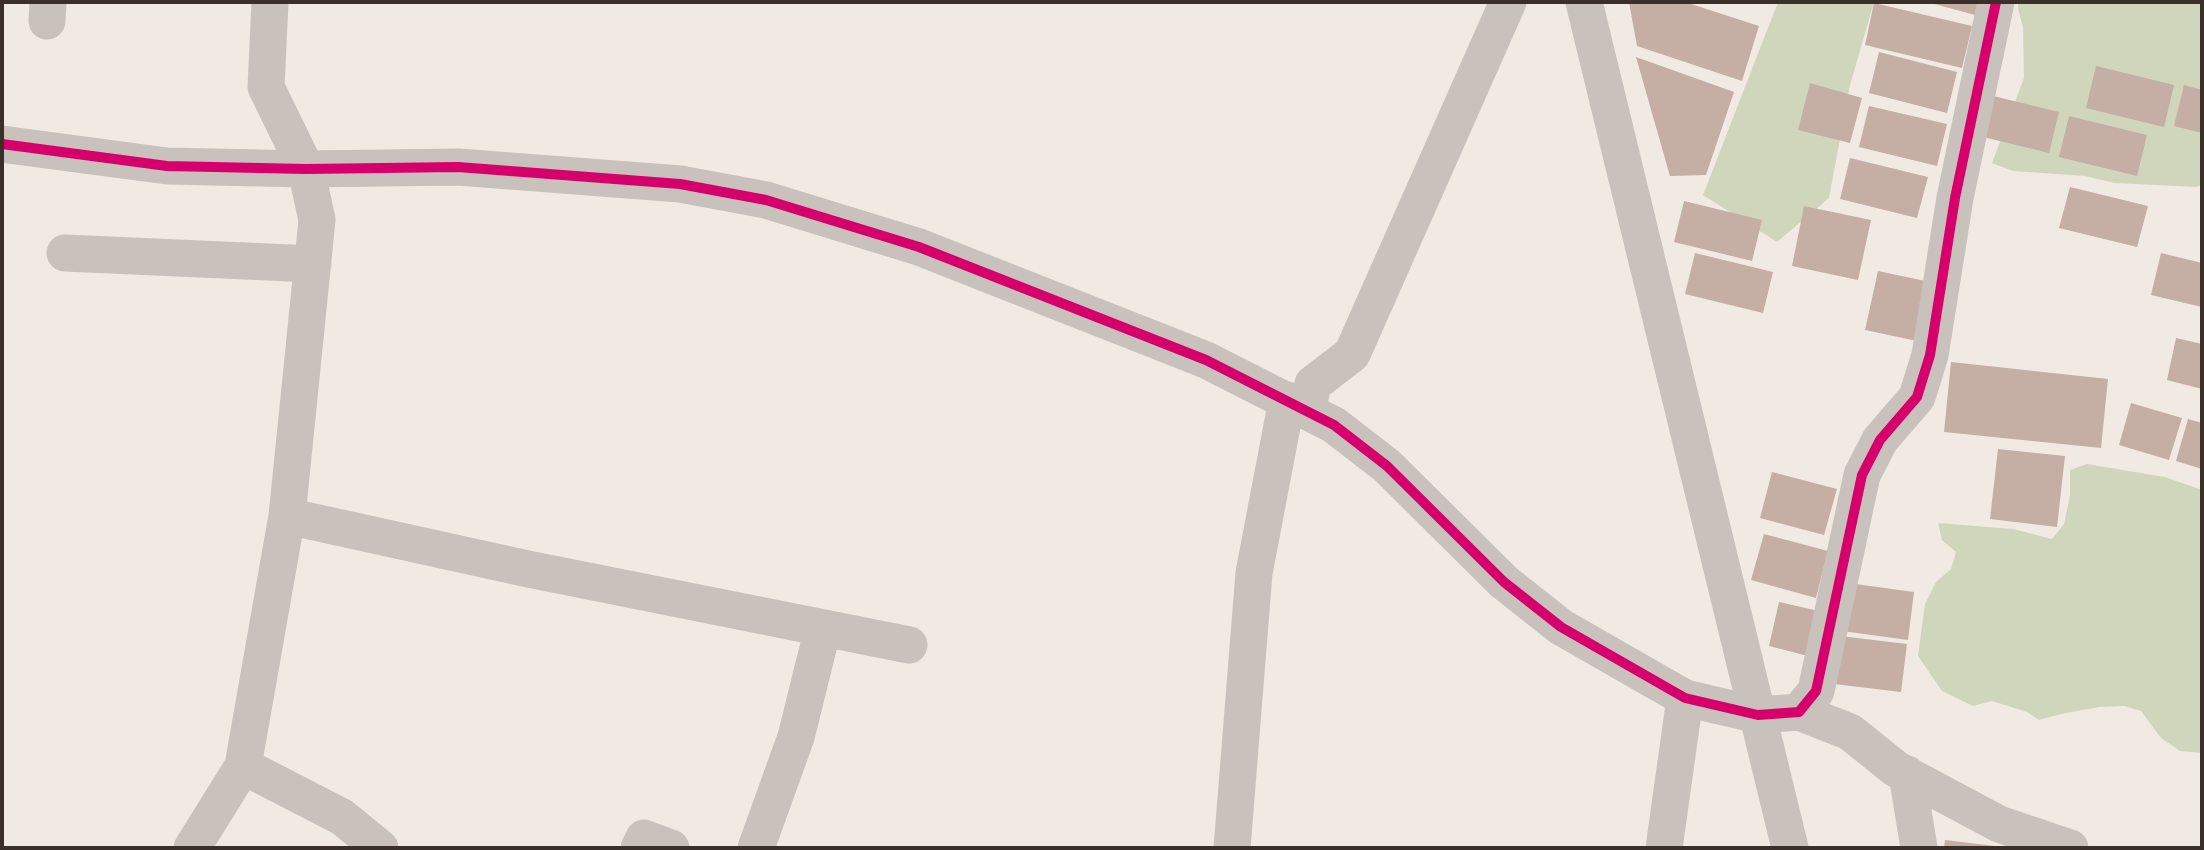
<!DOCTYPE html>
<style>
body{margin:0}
#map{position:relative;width:2204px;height:850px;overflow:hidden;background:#f0eae3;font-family:"Open Sans",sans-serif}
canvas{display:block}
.frame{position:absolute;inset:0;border:4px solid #3b2f29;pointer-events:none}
</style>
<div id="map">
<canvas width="2204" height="850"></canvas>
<div class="frame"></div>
</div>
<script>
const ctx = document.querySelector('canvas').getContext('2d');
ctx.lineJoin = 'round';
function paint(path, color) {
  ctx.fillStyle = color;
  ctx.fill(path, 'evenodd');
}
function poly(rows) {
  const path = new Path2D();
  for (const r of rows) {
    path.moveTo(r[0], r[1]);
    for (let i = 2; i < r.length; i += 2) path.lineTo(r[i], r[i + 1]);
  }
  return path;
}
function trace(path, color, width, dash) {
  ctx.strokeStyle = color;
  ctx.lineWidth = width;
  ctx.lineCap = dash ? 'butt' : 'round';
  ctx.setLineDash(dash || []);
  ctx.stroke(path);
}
paint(poly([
 [1778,2,1874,2,1850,85,1829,198,1777,242,1703,195],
 [2018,2,2202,2,2202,185,2196,187,2115,183,2085,176,2013,171,1992,163,2024,78,2023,27,2018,9],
 [2087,464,2165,477,2202,490,2202,753,2180,751,2161,738,2141,711,2125,706,2099,707,2061,714,2039,720,2027,712,1992,701,1973,706,1942,691,1918,656,1925,604,1936,582,1951,569,1956,552,1942,540,1938,523,2013,529,2052,539,2064,524,2070,495,2070,470]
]), '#d0d6bc');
paint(poly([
 [1629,2,1685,2,1759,26,1742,81,1637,46],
 [1927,2,1978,2,1975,15],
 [1874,3,1972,26,1962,68,1865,45],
 [1879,52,1957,72,1947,113,1869,93],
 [1636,57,1734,92,1706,175,1670,176],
 [2096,66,2174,85,2164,127,2086,108],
 [1810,83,1862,98,1850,143,1798,130],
 [2184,85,2202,90,2202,133,2174,126],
 [1981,93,2059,112,2049,153,1971,134],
 [1869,106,1947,124,1937,166,1859,147],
 [2069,116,2147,135,2137,176,2059,157],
 [1850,158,1928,177,1917,218,1840,199],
 [2070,187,2148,206,2137,247,2059,228],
 [1684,201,1762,220,1752,261,1674,242],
 [1804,206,1871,220,1858,280,1792,266],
 [1695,253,1773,272,1763,313,1685,294],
 [2161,253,2202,263,2202,307,2151,295],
 [1878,271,1930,282,1917,341,1865,330],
 [2176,338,2202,344,2202,389,2167,380],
 [1951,362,2108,379,2101,448,1944,432],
 [2131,403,2182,418,2169,460,2119,445],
 [2188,419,2202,423,2202,469,2176,461],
 [1998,449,2065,456,2057,527,1990,519],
 [1772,472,1837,489,1824,535,1760,518],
 [1764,534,1828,551,1816,598,1751,580],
 [1848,583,1914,592,1908,640,1842,631],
 [1779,602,1819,611,1808,656,1769,646],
 [1840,636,1907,644,1901,692,1834,684],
 [1945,840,1995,846,1995,848,1944,848]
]), '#c5aea4');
trace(poly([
 [1584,2,1790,848],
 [47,21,48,2],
 [2,144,167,166,306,169,458,167,680,184,766,200,919,247,1206,360,1334,425,1387,466,1504,582,1561,627,1685,698,1758,715,1799,712,1816,691,1862,475,1880,440,1917,397,1930,355,1955,198,1996,2],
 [65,253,313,264],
 [1307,411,1313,384,1352,354,1508,2],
 [287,516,528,569,909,645],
 [1799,712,1850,732,1896,769,1999,824,2070,848],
 [243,766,342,817,380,848],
 [1907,774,1919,848],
 [192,848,243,766,287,516,317,220,306,169,266,87,270,2],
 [639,848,644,838,671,848],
 [756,848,796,737,823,628],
 [1232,848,1254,573,1287,400],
 [1664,848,1685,698]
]), '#c9c2bc', 37);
trace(poly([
 [2,144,167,166,306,169,458,167,680,184,766,200,919,247,1206,360,1334,425,1387,466,1504,582,1561,627,1685,698,1758,715,1799,712,1816,691,1862,475,1880,440,1917,397,1930,355,1955,198,1996,2]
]), '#d6006c', 10);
</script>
